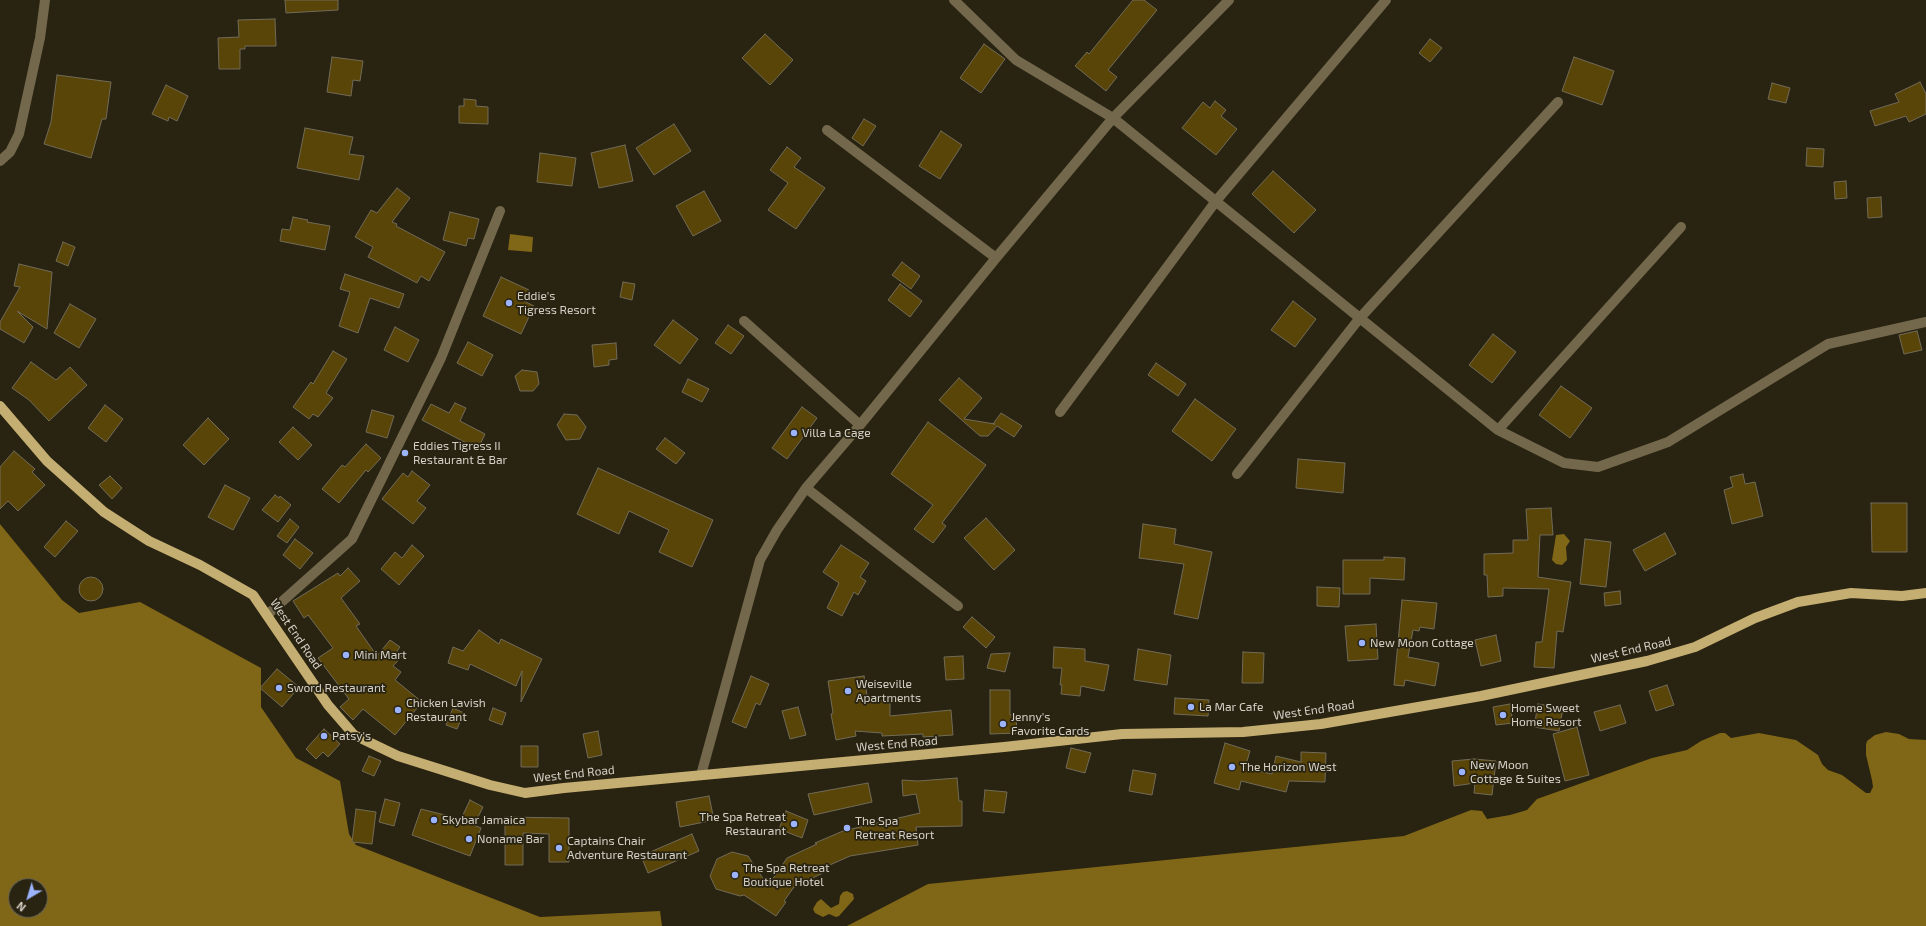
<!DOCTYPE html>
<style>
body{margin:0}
#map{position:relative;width:1926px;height:926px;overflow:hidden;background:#292312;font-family:"Exo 2",sans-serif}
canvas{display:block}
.north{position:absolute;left:8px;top:878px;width:40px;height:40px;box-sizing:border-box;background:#292312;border:1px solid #6e695a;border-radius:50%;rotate:218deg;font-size:11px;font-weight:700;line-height:16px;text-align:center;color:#d5d1c7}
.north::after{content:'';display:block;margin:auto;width:14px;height:18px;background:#9cb4fd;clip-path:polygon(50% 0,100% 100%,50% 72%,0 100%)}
</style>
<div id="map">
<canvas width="1926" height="926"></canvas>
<div class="north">N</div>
</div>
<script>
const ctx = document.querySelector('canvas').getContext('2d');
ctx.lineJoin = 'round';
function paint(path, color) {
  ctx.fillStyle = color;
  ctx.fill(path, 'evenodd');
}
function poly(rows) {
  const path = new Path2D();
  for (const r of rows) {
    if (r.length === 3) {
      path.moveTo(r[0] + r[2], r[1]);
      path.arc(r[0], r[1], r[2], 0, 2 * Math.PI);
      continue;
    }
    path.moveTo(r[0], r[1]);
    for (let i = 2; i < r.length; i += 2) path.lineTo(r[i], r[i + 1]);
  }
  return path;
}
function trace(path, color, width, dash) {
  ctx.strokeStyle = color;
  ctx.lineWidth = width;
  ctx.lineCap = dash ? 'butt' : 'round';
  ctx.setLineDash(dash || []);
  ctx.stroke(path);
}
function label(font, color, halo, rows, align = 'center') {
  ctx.font = font + ' "Exo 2",sans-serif';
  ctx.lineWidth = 3.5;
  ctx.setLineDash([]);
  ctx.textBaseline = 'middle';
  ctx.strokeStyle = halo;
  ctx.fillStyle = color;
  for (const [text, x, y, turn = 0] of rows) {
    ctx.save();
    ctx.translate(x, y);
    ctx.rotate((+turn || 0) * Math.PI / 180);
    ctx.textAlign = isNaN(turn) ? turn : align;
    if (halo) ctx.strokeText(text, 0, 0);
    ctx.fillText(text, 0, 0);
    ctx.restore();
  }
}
paint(poly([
 [510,234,533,237,532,252,508,250],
 [0,524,62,600,79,613,140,602,261,668,261,707,296,758,340,781,349,834,356,845,540,917,660,911,662,926,0,926],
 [16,886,40,886,40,910,16,910],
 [1564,534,1570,541,1566,547,1567,560,1562,565,1556,564,1552,560,1556,535],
 [1886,732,1899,734,1909,739,1926,740,1926,926,847,926,928,884,1404,836,1471,810,1482,811,1487,819,1510,815,1527,810,1537,799,1652,758,1687,750,1701,741,1720,733,1725,733,1731,738,1759,733,1796,740,1818,755,1822,764,1828,770,1842,775,1866,793,1870,793,1873,787,1872,780,1866,755,1866,745,1867,741,1875,735],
 [847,891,853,894,854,899,839,916,836,917,829,914,823,917,815,913,813,909,817,902,821,899,831,908,839,904,840,896,843,892]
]), '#806617');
const building = poly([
 [285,0,338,0,338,10,286,13,285,0],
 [1133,0,1144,0,1157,10,1108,70,1117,77,1106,91,1075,66,1087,52,1089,54,1133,0],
 [275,19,276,46,245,46,245,49,240,49,240,69,219,69,218,38,239,37,238,20,275,19],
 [765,34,793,60,770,85,742,58,765,34],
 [1430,39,1442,48,1430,62,1419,53,1430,39],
 [984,44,1005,59,981,93,960,78,984,44],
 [332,57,363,61,360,81,353,80,351,96,327,92,332,57],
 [1574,57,1614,71,1602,105,1562,91,1574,57],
 [57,75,111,82,106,119,102,119,91,158,44,144,51,122,57,75],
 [1920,82,1926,94,1926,114,1909,122,1906,116,1875,126,1870,111,1899,102,1895,94,1920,82],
 [1772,83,1790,88,1786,103,1768,99,1772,83],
 [166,85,188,96,177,121,169,117,168,121,152,114,166,85],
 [464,99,476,100,476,106,488,107,488,124,459,123,459,106,464,106,464,99],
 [1215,101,1226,110,1221,116,1237,129,1216,155,1182,128,1203,102,1210,108,1215,101],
 [864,119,876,126,863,146,852,138,864,119],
 [674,124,691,151,654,175,636,148,674,124],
 [305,128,353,137,349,154,364,156,359,180,297,168,305,128],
 [941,131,962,145,940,179,919,166,941,131],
 [625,145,633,181,599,188,591,153,625,145],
 [787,147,801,158,794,167,825,188,796,229,768,210,788,183,770,170,787,147],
 [1807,148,1824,149,1823,167,1806,166,1807,148],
 [540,153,576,158,572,186,537,182,540,153],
 [1273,171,1316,210,1294,233,1252,194,1273,171],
 [1846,181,1847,198,1835,199,1834,182,1846,181],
 [397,188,410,198,392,222,397,224,396,226,445,252,429,281,421,276,417,283,368,257,373,247,355,237,371,210,377,213,397,188],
 [704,191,721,221,693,236,676,206,704,191],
 [1881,197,1882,217,1868,218,1867,198,1881,197],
 [450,212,479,219,474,239,468,238,466,246,443,240,450,212],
 [293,217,308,220,307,222,330,226,325,250,280,241,282,229,290,230,293,217],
 [63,242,75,247,68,266,56,261,63,242],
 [902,262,920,276,911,289,892,275,902,262],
 [19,264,52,272,47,329,17,311,33,327,24,343,0,329,0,322,20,287,14,286,19,264],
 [345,274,404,294,399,308,370,298,358,333,339,326,350,292,340,289,345,274],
 [501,277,529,290,524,301,534,306,521,334,483,316,501,277],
 [623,282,635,284,632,300,620,297,623,282],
 [900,284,922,301,910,317,888,300,900,284],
 [1293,301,1316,319,1295,347,1271,330,1293,301],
 [70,304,96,319,79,348,54,333,70,304],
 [673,320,698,339,680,364,654,345,673,320],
 [728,325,744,336,731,354,715,343,728,325],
 [395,327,419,340,408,362,384,350,395,327],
 [1917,331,1922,350,1904,354,1899,335,1917,331],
 [1493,334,1516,352,1492,383,1469,365,1493,334],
 [468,342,493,355,482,376,457,363,468,342],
 [616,343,617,359,609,360,609,365,594,367,592,345,616,343],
 [333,351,347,359,326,393,333,398,318,417,313,414,309,419,293,407,311,382,313,384,333,351],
 [31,362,56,380,70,367,87,385,49,421,29,400,12,388,31,362],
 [1156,363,1186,384,1178,396,1148,375,1156,363],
 [522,370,537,372,539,384,533,391,520,391,515,376,522,370],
 [959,378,982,398,964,419,995,424,993,424,1001,413,1022,426,1014,437,997,426,988,436,980,436,939,400,959,378],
 [688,379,709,389,702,402,682,392,688,379],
 [1561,386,1592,408,1570,438,1539,415,1561,386],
 [1195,399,1236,429,1212,461,1172,431,1195,399],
 [455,403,466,408,460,421,485,434,478,449,422,420,431,404,449,413,455,403],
 [105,405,123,419,106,442,88,428,105,405],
 [802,407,817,418,787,459,772,448,802,407],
 [372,410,394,416,387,438,366,432,372,410],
 [564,414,577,415,586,427,580,439,566,440,557,425,564,414],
 [208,418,229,439,204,465,183,445,208,418],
 [928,422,986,465,942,523,946,526,933,543,914,529,933,505,891,474,928,422],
 [293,427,312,445,298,460,279,442,293,427],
 [665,438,685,453,676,464,656,449,665,438],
 [366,444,381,458,368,472,366,470,339,503,322,489,342,465,345,467,366,444],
 [14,451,35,469,32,472,45,485,18,511,8,501,0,509,0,467,14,451],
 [1298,459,1345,463,1343,493,1296,488,1298,459],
 [598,468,713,520,692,567,659,552,669,530,629,511,619,534,577,514,598,468],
 [412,471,430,485,417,501,426,508,413,524,382,499,403,473,408,477,412,471],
 [1743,474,1745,484,1755,482,1763,516,1732,524,1724,490,1733,487,1730,477,1743,474],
 [110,476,122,488,112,499,99,485,110,476],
 [225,485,250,498,233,530,208,517,225,485],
 [275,495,279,498,280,496,291,505,278,522,262,510,275,495],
 [1871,503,1907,503,1907,552,1872,552,1871,503],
 [1551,508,1553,535,1540,535,1538,577,1571,582,1563,632,1557,631,1554,668,1534,667,1536,642,1542,642,1549,589,1503,588,1503,596,1488,597,1487,575,1484,575,1484,554,1513,553,1513,540,1528,540,1526,509,1551,508],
 [986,518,1015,550,994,570,964,538,986,518],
 [290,519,299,527,287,543,277,536,290,519],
 [66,521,78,531,55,557,44,547,66,521],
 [1143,524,1176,529,1174,544,1212,552,1198,619,1174,614,1184,564,1139,558,1143,524],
 [1665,533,1676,554,1645,571,1633,550,1665,533],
 [295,539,313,553,300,569,283,555,295,539],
 [1585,539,1611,542,1606,587,1580,584,1585,539],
 [412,545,424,556,399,585,381,569,395,552,402,558,412,545],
 [841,545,869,563,860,577,866,581,858,595,854,592,842,616,827,608,839,583,823,572,841,545],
 [1384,557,1405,558,1404,580,1370,578,1370,594,1343,594,1343,560,1384,560,1384,557],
 [348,568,360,581,341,598,360,624,356,626,377,656,390,640,400,647,397,651,402,656,393,666,401,672,395,680,422,702,395,735,363,709,353,720,340,707,349,699,318,658,333,648,308,615,304,618,293,601,338,573,340,576,348,568],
 [91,589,12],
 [1317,587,1340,588,1339,607,1317,606,1317,587],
 [1620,591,1621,604,1605,606,1604,593,1620,591],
 [1402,600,1437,603,1434,629,1420,627,1419,631,1413,630,1408,657,1439,663,1435,686,1405,680,1404,686,1394,685,1402,600],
 [972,617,995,637,986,648,963,627,972,617],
 [1376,624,1378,659,1348,661,1345,626,1376,624],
 [479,630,499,644,501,639,542,659,521,702,522,671,516,686,470,664,468,670,448,663,453,647,463,651,479,630],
 [1496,635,1501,661,1481,666,1475,640,1496,635],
 [1054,647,1085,649,1085,661,1109,665,1104,691,1081,686,1080,696,1061,694,1062,685,1060,685,1062,668,1053,668,1054,647],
 [1138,649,1171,655,1167,685,1134,680,1138,649],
 [1243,652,1264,653,1263,683,1242,683,1243,652],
 [1010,653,1005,672,987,668,991,654,1010,653],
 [963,656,964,679,946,680,944,657,963,656],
 [277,669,299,687,282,707,260,688,277,669],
 [751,676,769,684,760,705,756,703,746,728,732,722,751,676],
 [864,676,868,701,890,700,890,716,951,710,953,735,923,737,923,734,882,736,882,733,855,731,856,736,836,740,831,714,833,713,828,681,864,676],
 [1667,685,1674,705,1656,711,1649,691,1667,685],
 [990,690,1010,690,1010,715,1016,715,1017,733,990,734,990,690],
 [1175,698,1209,700,1208,716,1174,714,1175,698],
 [1510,704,1513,723,1496,725,1493,707,1510,704],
 [1538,704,1563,708,1559,731,1534,727,1538,704],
 [1620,705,1626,723,1600,731,1594,712,1620,705],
 [798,707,806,735,790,739,782,711,798,707],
 [453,708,464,713,457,729,446,725,453,708],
 [493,708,506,713,502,725,489,720,493,708],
 [1577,727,1589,775,1565,781,1553,734,1577,727],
 [324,729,340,744,328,757,323,752,316,759,306,749,324,729],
 [598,731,602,755,588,758,583,734,598,731],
 [1225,743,1250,751,1245,768,1272,774,1276,756,1301,762,1301,752,1326,753,1325,782,1289,781,1286,792,1241,781,1239,790,1214,783,1225,743],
 [521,746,538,746,538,767,521,767,521,746],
 [1071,748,1091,753,1085,773,1066,768,1071,748],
 [369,756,381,761,374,776,362,771,369,756],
 [1474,759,1496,761,1492,795,1474,793,1475,783,1454,786,1452,761,1474,759],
 [1133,770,1156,774,1152,795,1129,791,1133,770],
 [957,778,959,801,962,801,962,826,916,827,918,845,850,856,823,868,825,872,794,887,784,901,786,902,776,916,744,895,740,896,716,889,710,876,717,859,732,852,748,856,768,886,787,858,817,844,815,843,843,831,920,813,916,794,903,796,902,780,918,781,957,778],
 [868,783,872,802,814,815,808,794,868,783],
 [985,790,1007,792,1004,813,983,811,985,790],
 [709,796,714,820,680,827,676,802,709,796],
 [385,799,400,803,394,826,379,822,385,799],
 [470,800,483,807,474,825,481,828,470,856,412,835,421,809,461,819,470,800],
 [356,809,376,812,372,844,352,842,356,809],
 [786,811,808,820,802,838,779,829,786,811],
 [505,817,569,818,569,862,549,862,549,834,523,833,523,865,505,865,505,817],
 [692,834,699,851,648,873,641,856,692,834]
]);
paint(building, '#594507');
trace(building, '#726b58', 1);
trace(poly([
 [954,0,1016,60,1113,118,1498,430,1564,463,1598,467,1668,442,1828,344,1926,322],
 [827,130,996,258],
 [0,161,10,152,19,134,40,38,45,0],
 [744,321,860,425],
 [1060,412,1216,201,1386,0],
 [1498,430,1681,227],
 [1237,474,1359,319,1558,102],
 [806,488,958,606],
 [267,615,352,539,441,358,500,211],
 [701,775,760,560,777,530,806,488,860,425,996,258,1113,118,1229,0]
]), '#73684c', 10);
trace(poly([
 [0,406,47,461,104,512,149,541,200,565,253,595,328,705,354,735,398,756,490,785,525,793,564,788,1004,747,1122,734,1243,732,1321,724,1481,696,1647,661,1695,647,1755,618,1798,602,1851,593,1902,596,1926,593]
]), '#c5ae71', 10);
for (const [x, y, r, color] of [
 [509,303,4,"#9cb4fd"],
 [794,433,4,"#9cb4fd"],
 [405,453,4,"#9cb4fd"],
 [1362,643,4,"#9cb4fd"],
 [346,655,4,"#9cb4fd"],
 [279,688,4,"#9cb4fd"],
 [848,691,4,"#9cb4fd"],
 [1191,707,4,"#9cb4fd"],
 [398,710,4,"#9cb4fd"],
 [1503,715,4,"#9cb4fd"],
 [1003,724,4,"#9cb4fd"],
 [324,736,4,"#9cb4fd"],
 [1232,767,4,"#9cb4fd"],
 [1462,772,4,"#9cb4fd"],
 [434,820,4,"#9cb4fd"],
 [794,824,4,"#9cb4fd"],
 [847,828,4,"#9cb4fd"],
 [469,839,4,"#9cb4fd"],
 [559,848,4,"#9cb4fd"],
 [735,875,4,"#9cb4fd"]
]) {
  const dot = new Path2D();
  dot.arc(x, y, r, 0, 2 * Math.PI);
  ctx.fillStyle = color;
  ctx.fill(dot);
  trace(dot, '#292312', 1.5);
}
label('12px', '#d5d1c7', '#292312', [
 ["Eddie's",517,296],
 ["Tigress Resort",517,310],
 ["Villa La Cage",802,433],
 ["Eddies Tigress II",413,446],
 ["Restaurant & Bar",413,460],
 ["New Moon Cottage",1370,643],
 ["Mini Mart",354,655],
 ["Weiseville",856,684],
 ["Apartments",856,698],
 ["Sword Restaurant",287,688],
 ["Chicken Lavish",406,703],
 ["Restaurant",406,717],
 ["La Mar Cafe",1199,707],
 ["Home Sweet",1511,708],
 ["Home Resort",1511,722],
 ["Jenny's",1011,717],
 ["Favorite Cards",1011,731],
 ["Patsy's",332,736],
 ["New Moon",1470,765],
 ["Cottage & Suites",1470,779],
 ["The Horizon West",1240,767],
 ["The Spa Retreat",786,817,"right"],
 ["Restaurant",786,831,"right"],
 ["Skybar Jamaica",442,820],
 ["The Spa",855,821],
 ["Retreat Resort",855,835],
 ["Noname Bar",477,839],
 ["Captains Chair",567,841],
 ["Adventure Restaurant",567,855],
 ["The Spa Retreat",743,868],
 ["Boutique Hotel",743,882]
], 'left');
label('12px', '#d5d1c7', '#292312', [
 ["West End Road",296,634,56],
 ["West End Road",1631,650,-13],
 ["West End Road",1314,710,-8],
 ["West End Road",897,744,-5],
 ["West End Road",574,774,-6]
]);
</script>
